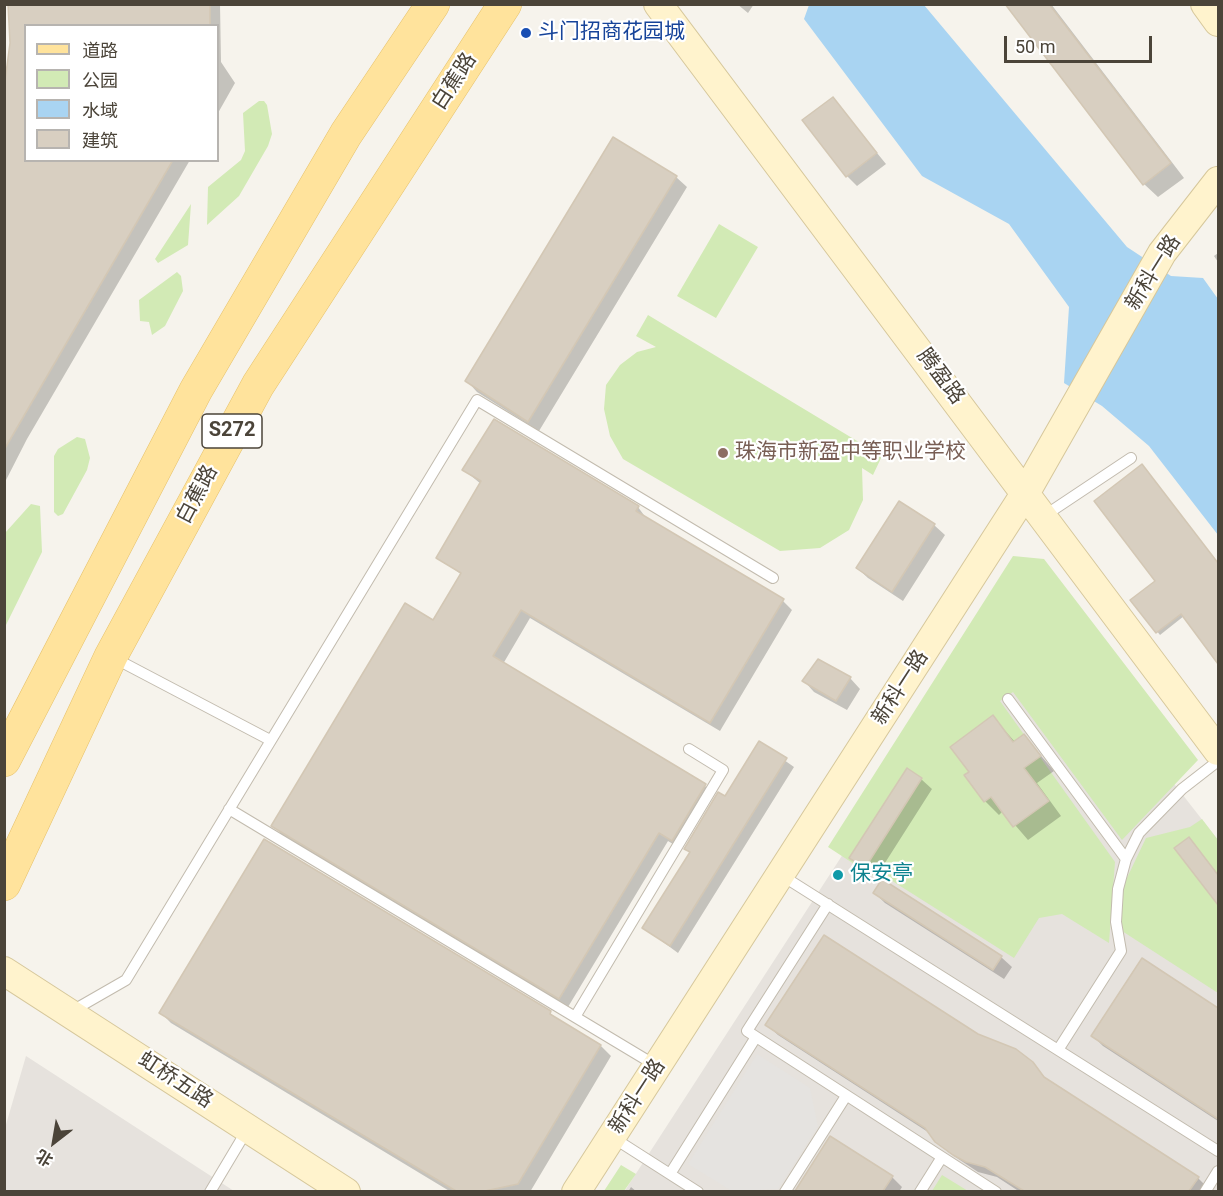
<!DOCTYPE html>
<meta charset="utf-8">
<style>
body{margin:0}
#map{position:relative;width:1223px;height:1196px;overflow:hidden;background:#f6f3ec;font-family:Roboto,"Noto Sans SC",sans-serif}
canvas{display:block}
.frame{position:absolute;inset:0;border:6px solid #4b4439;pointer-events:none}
.legend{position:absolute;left:24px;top:24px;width:195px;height:138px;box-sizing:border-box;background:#fff;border:2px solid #b7b4b0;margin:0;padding:8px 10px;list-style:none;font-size:18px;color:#4b4439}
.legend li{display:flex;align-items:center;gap:12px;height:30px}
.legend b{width:30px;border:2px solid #b7b4b0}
.north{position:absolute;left:24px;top:1112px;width:60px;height:60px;-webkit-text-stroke:4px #fff;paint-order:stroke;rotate:211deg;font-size:16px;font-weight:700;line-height:24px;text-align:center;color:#4b4439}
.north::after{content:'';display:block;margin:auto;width:21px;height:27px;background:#4b4439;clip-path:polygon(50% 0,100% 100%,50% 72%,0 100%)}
.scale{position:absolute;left:1004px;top:36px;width:148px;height:27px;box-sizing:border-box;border:3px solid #4b4439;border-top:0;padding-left:8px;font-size:18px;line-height:21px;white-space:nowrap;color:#4b4439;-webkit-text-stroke:4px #fff;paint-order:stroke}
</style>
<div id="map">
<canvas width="1223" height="1196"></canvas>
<div class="frame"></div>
<ul class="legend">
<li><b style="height:8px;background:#ffe39c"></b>道路</li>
<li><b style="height:16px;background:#d2eab5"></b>公园</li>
<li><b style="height:16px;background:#a9d4f2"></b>水域</li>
<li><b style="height:16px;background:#d8cfc1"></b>建筑</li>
</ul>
<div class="north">北</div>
<div class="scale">50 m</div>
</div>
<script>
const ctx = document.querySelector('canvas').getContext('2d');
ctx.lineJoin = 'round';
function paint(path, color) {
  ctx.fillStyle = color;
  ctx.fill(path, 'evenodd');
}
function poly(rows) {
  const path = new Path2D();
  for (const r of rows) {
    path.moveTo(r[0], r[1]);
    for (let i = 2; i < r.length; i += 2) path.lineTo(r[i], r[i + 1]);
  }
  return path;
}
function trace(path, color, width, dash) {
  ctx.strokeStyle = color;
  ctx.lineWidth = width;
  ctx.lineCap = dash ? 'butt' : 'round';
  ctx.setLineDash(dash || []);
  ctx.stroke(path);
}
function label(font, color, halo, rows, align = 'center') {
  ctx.font = font + ' Roboto,"Noto Sans SC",sans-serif';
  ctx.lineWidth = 4.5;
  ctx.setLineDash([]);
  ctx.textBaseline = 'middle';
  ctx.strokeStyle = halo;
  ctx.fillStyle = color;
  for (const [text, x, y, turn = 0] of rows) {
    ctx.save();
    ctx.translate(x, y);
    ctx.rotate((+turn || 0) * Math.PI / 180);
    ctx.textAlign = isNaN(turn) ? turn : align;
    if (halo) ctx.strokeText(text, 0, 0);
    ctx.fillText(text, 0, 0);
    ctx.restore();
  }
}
paint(poly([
 [998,615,1043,616,1218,840,1218,1191,624,1192],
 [26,1056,234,1191,5,1192,5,1128]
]), '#e6e2dd');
paint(poly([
 [259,101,264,101,267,105,272,134,268,146,239,196,207,225,208,187,241,160,245,151,243,113],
 [191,204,188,245,158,263,155,259],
 [719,224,758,247,716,318,677,296],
 [177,272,181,276,183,291,165,326,152,335,149,322,140,321,139,300],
 [648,315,882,456,873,475,862,468,863,500,849,530,820,548,780,551,623,459,610,436,604,409,606,385,620,365,637,352,656,347,636,336],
 [77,437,85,439,90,458,87,470,63,514,58,516,54,512,54,456,58,449],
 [31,504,40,506,42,552,5,627,5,533],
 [1013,556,1044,559,1198,760,1122,840,1013,692,1000,701,1115,862,1109,943,1062,914,1039,918,1014,958,886,877,871,875,828,847],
 [1202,819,1218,840,1218,993,1122,931,1120,907,1125,882,1146,838,1190,827],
 [621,1165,636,1174,624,1191,604,1191],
 [942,1175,968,1191,932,1191]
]), '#d2eab5');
paint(poly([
 [757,1054,810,1088,818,1126,778,1189,732,1191,688,1164]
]), '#e5e3e0');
paint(poly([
 [809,5,924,5,1127,247,1171,276,1203,278,1218,299,1218,535,1149,446,1102,406,1064,383,1069,307,1009,224,922,176,804,19]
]), '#a9d4f2');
paint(poly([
 [10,4,220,4,221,62,235,83,218,113,218,26,26,26,26,160,190,160,27,439,4,484,4,100,12,43],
 [737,4,754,4,748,13],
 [1007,4,1051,4,1184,178,1158,197,1144,184],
 [833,99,886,164,857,186,847,176],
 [676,177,687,187,539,431,477,392,467,381],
 [1218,253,1218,262,1214,256],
 [494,421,638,507,646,518,783,601,792,610,720,731,530,618,503,664,705,786,714,795,681,849,668,841,568,1007,282,835,273,825,433,622,462,575,438,557,481,484,464,470],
 [1145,469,1218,564,1218,661,1184,616,1160,635,1132,600,1158,581],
 [934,525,945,535,903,601,868,578,857,568],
 [818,661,850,678,860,689,847,710,814,692,804,681],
 [993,717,1015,742,1024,736,1054,771,1037,783,1061,816,1028,840,1003,811,999,815,985,801,971,772],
 [760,743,794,767,678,953,644,928,691,853,686,849,726,798],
 [921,779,932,789,876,877,851,857],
 [1189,839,1218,874,1218,903,1176,849],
 [875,893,1001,957,1012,967,1004,979,885,903],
 [1142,960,1218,1009,1218,1121,1103,1046,1093,1036],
 [161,1013,550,1013,558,1021,601,1046,611,1056,530,1192,451,1192,171,1023],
 [767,1025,977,1036,1032,1063,1049,1082,1198,1178,1208,1188,1206,1192,1020,1192,997,1177,978,1172,948,1152,931,1134,778,1035],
 [831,1138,892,1177,902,1187,899,1192,797,1192],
 [631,1187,637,1192,628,1192]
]), '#0003');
const building = poly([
 [8,4,210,4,210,26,26,26,26,160,173,160,4,450,4,88,10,43,8,4],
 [1005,4,1049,4,1171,163,1143,185,1005,4],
 [833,97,877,153,846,177,802,120,833,97],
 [613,137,677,176,528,422,465,381,613,137],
 [494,419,639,506,636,511,784,599,710,723,521,610,493,656,706,784,672,841,659,833,559,999,271,826,405,603,433,620,461,573,436,558,481,481,462,470,494,419],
 [1142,464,1218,563,1218,664,1181,614,1156,633,1130,600,1155,581,1094,501,1142,464],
 [899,501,935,524,892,592,856,568,899,501],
 [818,659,851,677,836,701,802,681,818,659],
 [993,715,1013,742,1024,734,1041,756,1024,768,1049,801,1013,827,991,797,984,802,964,775,969,772,950,747,993,715],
 [759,741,787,758,670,946,642,928,690,852,684,849,718,792,725,796,759,741],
 [907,768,922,778,865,868,849,858,907,768],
 [1189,837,1218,875,1218,905,1174,848,1189,837],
 [264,839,551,1011,550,1014,601,1045,518,1184,485,1191,456,1191,159,1013,264,839],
 [882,879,1002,956,993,970,873,893,882,879],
 [824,935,978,1034,1016,1049,1033,1062,1044,1077,1199,1177,1189,1191,1024,1191,985,1167,966,1162,953,1155,935,1142,925,1128,765,1025,824,935],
 [1142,958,1218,1008,1218,1119,1091,1036,1142,958],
 [830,1136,893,1176,883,1191,795,1191,830,1136]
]);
paint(building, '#d8cfc1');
trace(building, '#d3c7b4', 1.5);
const lane = poly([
 [1044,516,1131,458],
 [114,658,270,740],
 [1008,699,1126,859],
 [229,809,655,1065],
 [781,875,1218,1151],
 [828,904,747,1031,996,1192],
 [72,1011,126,980,477,400,773,578],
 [575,1017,723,770,689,749],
 [1058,1050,1121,951,1116,922,1118,889,1126,859,1139,833,1182,789,1218,761],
 [612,1137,698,1192],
 [670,1174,756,1037],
 [210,1192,247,1130],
 [785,1192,846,1096],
 [920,1192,942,1157],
 [1205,1192,1218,1171]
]);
const secondary = poly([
 [658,4,1218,751],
 [1205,4,1218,22],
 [4,971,346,1192],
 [576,1192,1026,492,1162,253,1218,181]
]);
const primary = poly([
 [4,760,196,390,346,134,433,4],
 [4,884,111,656,258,385,505,4]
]);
trace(lane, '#c2bbae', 12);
trace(secondary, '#d6c79b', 30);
trace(primary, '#e6c16a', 34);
trace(lane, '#fff', 10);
trace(secondary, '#fff3cd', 28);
trace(primary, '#ffe39c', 33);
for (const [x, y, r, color] of [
 [526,33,6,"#1a4fb4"],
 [723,453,6,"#8d6e63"],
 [838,875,6,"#0f9aa8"]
]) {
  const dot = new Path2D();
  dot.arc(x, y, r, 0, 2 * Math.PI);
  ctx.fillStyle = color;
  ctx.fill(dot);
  trace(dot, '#fff', 2);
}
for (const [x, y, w] of [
 [232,431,60]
]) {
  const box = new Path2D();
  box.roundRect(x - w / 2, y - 17, w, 34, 4.5);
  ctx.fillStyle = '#fff';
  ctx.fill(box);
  trace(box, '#4b4439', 1.5);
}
label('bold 20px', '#4b4439', null, [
 ["S272",232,431]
]);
label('21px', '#164399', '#fff', [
 ["斗门招商花园城",538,33]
], 'left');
label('21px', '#4b4439', '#fff', [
 ["白蕉路",455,82,-57],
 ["新科一路",1154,273,-58],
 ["腾盈路",940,377,53],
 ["白蕉路",198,495,-62],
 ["新科一路",901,688,-57],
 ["虹桥五路",175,1081,33],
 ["新科一路",638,1097,-57]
]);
label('21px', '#785e54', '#fff', [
 ["珠海市新盈中等职业学校",735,453]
], 'left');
label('21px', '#0d838f', '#fff', [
 ["保安亭",850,875]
], 'left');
</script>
